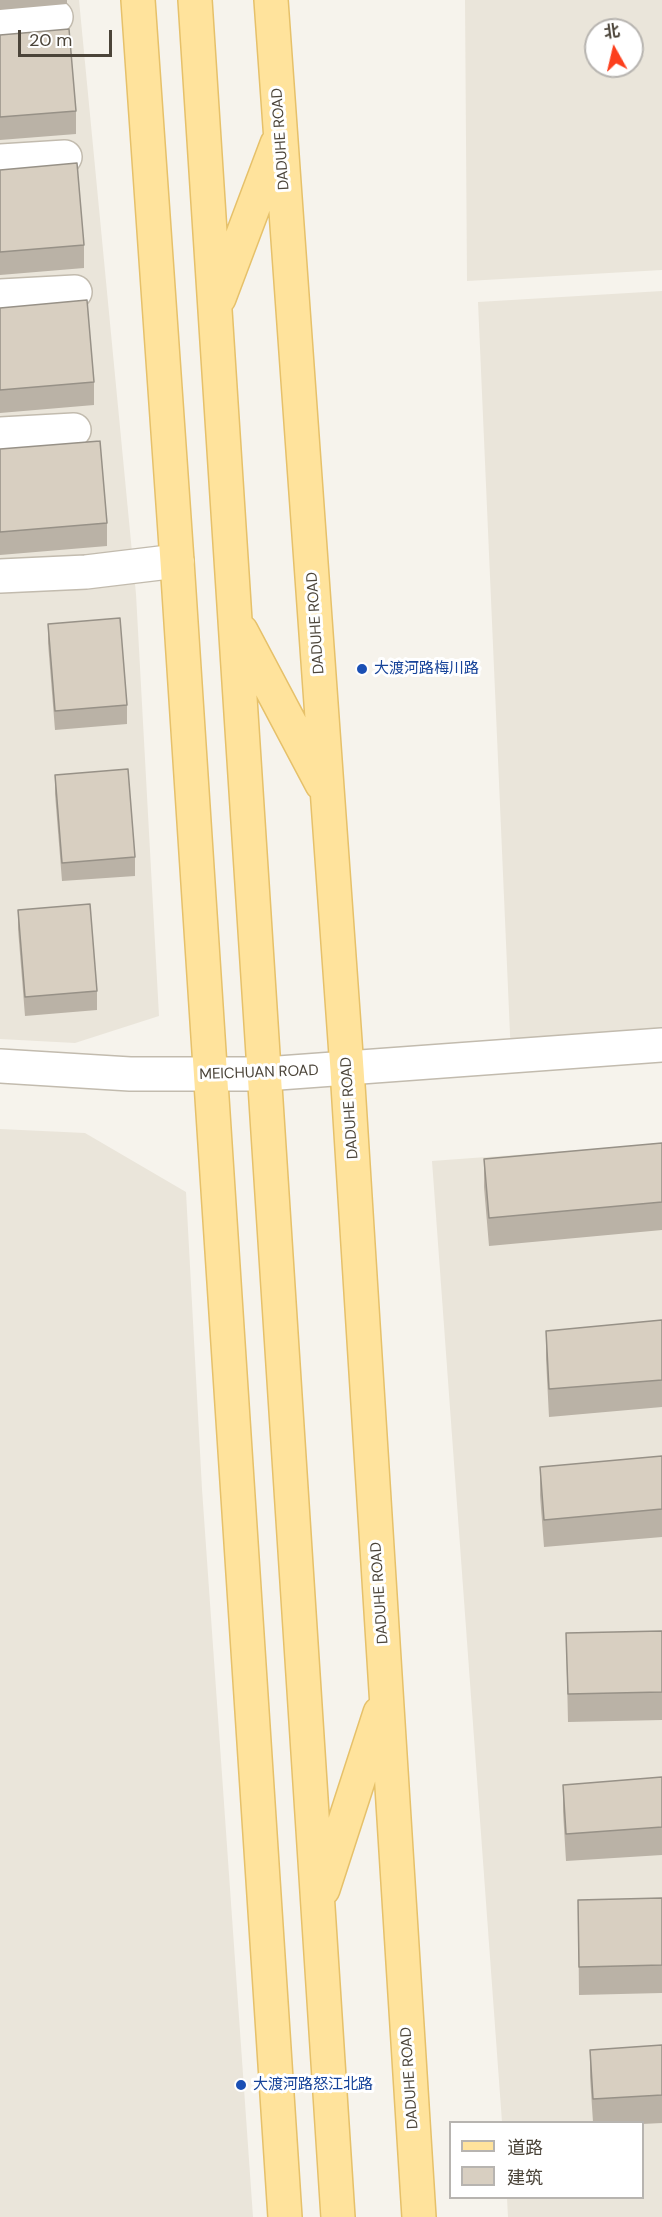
<!DOCTYPE html>
<meta charset="utf-8">
<style>
body{margin:0}
#map{position:relative;width:662px;height:2217px;overflow:hidden;background:#f6f3ec;font-family:"DM Sans","Noto Sans SC",sans-serif}
canvas{display:block}
.legend{position:absolute;left:449px;top:2121px;width:195px;height:78px;box-sizing:border-box;background:#fff;border:2px solid #b7b4b0;margin:0;padding:8px 10px;list-style:none;font-size:18px;color:#4b4439}
.legend li{display:flex;align-items:center;gap:12px;height:30px}
.legend b{width:30px;border:2px solid #b7b4b0}
.north{position:absolute;left:584px;top:18px;width:60px;height:60px;box-sizing:border-box;background:#fff;border:2px solid #b7b4b0;border-radius:50%;rotate:352deg;font-size:16px;font-weight:700;line-height:24px;text-align:center;color:#4b4439}
.north::after{content:'';display:block;margin:auto;width:21px;height:27px;background:#fc3f1d;clip-path:polygon(50% 0,100% 100%,50% 72%,0 100%)}
.scale{position:absolute;left:18px;top:30px;width:94px;height:27px;box-sizing:border-box;border:3px solid #4b4439;border-top:0;padding-left:8px;font-size:18px;line-height:21px;white-space:nowrap;color:#4b4439;-webkit-text-stroke:4px #fff;paint-order:stroke}
</style>
<div id="map">
<canvas width="662" height="2217"></canvas>
<ul class="legend">
<li><b style="height:8px;background:#ffe39c"></b>道路</li>
<li><b style="height:16px;background:#d8cfc1"></b>建筑</li>
</ul>
<div class="north">北</div>
<div class="scale">20 m</div>
</div>
<script>
const ctx = document.querySelector('canvas').getContext('2d');
ctx.lineJoin = 'round';
function paint(path, color) {
  ctx.fillStyle = color;
  ctx.fill(path, 'evenodd');
}
function poly(rows) {
  const path = new Path2D();
  for (const r of rows) {
    path.moveTo(r[0], r[1]);
    for (let i = 2; i < r.length; i += 2) path.lineTo(r[i], r[i + 1]);
  }
  return path;
}
function trace(path, color, width, dash) {
  ctx.strokeStyle = color;
  ctx.lineWidth = width;
  ctx.lineCap = dash ? 'butt' : 'round';
  ctx.setLineDash(dash || []);
  ctx.stroke(path);
}
function label(font, color, halo, rows, align = 'center') {
  ctx.font = font + ' "DM Sans","Noto Sans SC",sans-serif';
  ctx.lineWidth = 6;
  ctx.setLineDash([]);
  ctx.textBaseline = 'middle';
  ctx.strokeStyle = halo;
  ctx.fillStyle = color;
  for (const [text, x, y, turn = 0] of rows) {
    ctx.save();
    ctx.translate(x, y);
    ctx.rotate((+turn || 0) * Math.PI / 180);
    ctx.textAlign = isNaN(turn) ? turn : align;
    if (halo) ctx.strokeText(text, 0, 0);
    ctx.fillText(text, 0, 0);
    ctx.restore();
  }
}
paint(poly([
 [0,0,79,0,136,594,159,1016,75,1043,0,1039],
 [465,0,662,0,662,270,467,281],
 [596,30,632,30,632,66,596,66],
 [662,291,662,1046,511,1057,478,302],
 [0,1129,85,1133,186,1192,202,1489,253,2217,0,2217],
 [662,1144,662,2217,508,2217,507,2198,642,2198,642,2122,502,2122,432,1161]
]), '#eae5da');
const minor = poly([
 [0,21,56,17],
 [0,161,65,157],
 [0,296,75,292],
 [0,434,74,430],
 [0,576,86,572,177,561],
 [0,1066,130,1074,265,1074,662,1045]
]);
const major = poly([
 [138,0,177,561,285,2217],
 [195,0,338,2217],
 [271,0,347,1069,419,2217],
 [219,298,277,144],
 [241,631,322,784],
 [323,1889,380,1713]
]);
trace(minor, '#c2bbae', 36);
trace(major, '#e6c16a', 36);
trace(minor, '#fff', 33);
trace(major, '#ffe39c', 33);
paint(poly([
 [0,0,67,0,67,4,0,10],
 [0,35,76,111,76,134,0,140],
 [0,170,84,245,84,268,0,275],
 [0,308,94,382,94,405,0,413],
 [0,449,107,523,107,546,0,555],
 [48,624,127,705,127,724,55,730,48,643],
 [55,775,135,857,135,876,62,881,55,794],
 [18,910,97,991,97,1010,25,1016,18,929],
 [662,1143,662,1230,489,1246,484,1187,484,1159],
 [662,1320,662,1407,549,1417,546,1359,546,1331],
 [662,1456,662,1537,544,1547,540,1495,540,1467],
 [662,1631,662,1720,568,1722,566,1633],
 [662,1777,662,1855,566,1861,563,1812,563,1785],
 [662,1898,662,1993,579,1995,578,1900],
 [662,2045,662,2123,642,2124,642,2122,593,2122,590,2077,590,2050]
]), '#bab2a6');
const building = poly([
 [69,29,76,111,0,117,0,35,69,29],
 [77,163,84,245,0,252,0,170,77,163],
 [87,300,94,382,0,390,0,308,87,300],
 [100,441,107,523,0,532,0,449,100,441],
 [120,618,127,705,55,711,48,624,120,618],
 [128,769,135,857,62,863,55,775,128,769],
 [90,904,97,991,25,997,18,910,90,904],
 [662,1143,662,1202,489,1218,484,1159,662,1143],
 [662,1320,662,1380,549,1389,546,1331,662,1320],
 [662,1456,662,1509,544,1520,540,1467,662,1456],
 [662,1631,662,1692,568,1694,566,1633,662,1631],
 [662,1777,662,1827,566,1834,563,1785,662,1777],
 [662,1898,662,1965,579,1967,578,1900,662,1898],
 [662,2045,662,2095,593,2099,590,2050,662,2045]
]);
paint(building, '#d8cfc1');
trace(building, '#979187', 1.5);
for (const [x, y, r, color] of [
 [362,669,6,"#1a4fb4"],
 [241,2085,6,"#1a4fb4"]
]) {
  const dot = new Path2D();
  dot.arc(x, y, r, 0, 2 * Math.PI);
  ctx.fillStyle = color;
  ctx.fill(dot);
  trace(dot, '#fff', 2);
}
label('15px', '#4b4439', '#fff', [
 ["DADUHE ROAD",281,139,-94],
 ["DADUHE ROAD",316,623,-94],
 ["MEICHUAN ROAD",259,1073,-2],
 ["DADUHE ROAD",350,1108,-94],
 ["DADUHE ROAD",380,1593,-94],
 ["DADUHE ROAD",410,2078,-94]
]);
label('15px', '#164399', '#fff', [
 ["大渡河路梅川路",374,669],
 ["大渡河路怒江北路",253,2085]
], 'left');
</script>
